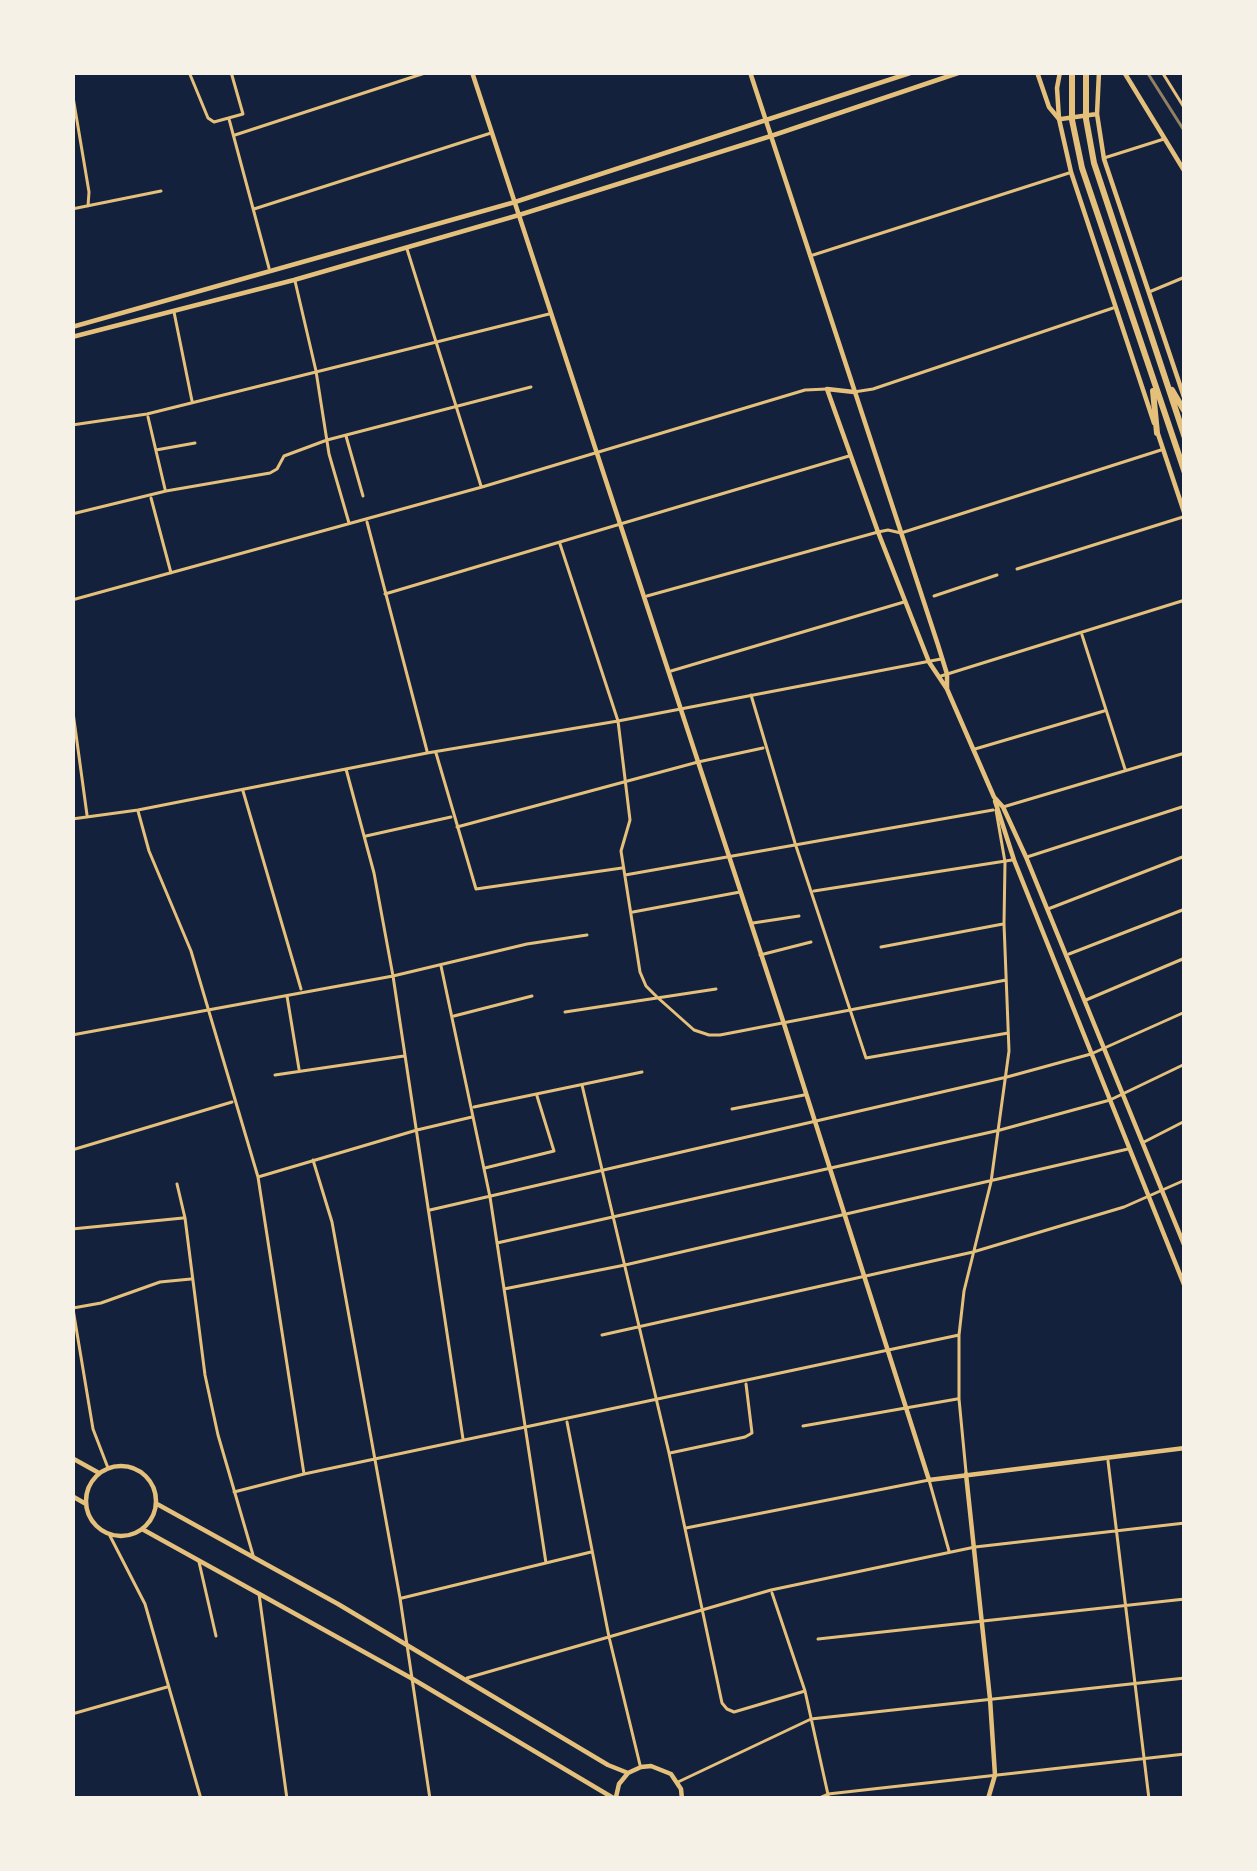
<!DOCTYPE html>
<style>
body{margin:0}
#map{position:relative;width:1257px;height:1871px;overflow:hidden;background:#14213d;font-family:Jost,sans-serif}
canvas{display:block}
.frame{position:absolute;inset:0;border:75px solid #f6f1e7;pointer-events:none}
</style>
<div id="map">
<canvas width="1257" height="1871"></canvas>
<div class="frame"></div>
</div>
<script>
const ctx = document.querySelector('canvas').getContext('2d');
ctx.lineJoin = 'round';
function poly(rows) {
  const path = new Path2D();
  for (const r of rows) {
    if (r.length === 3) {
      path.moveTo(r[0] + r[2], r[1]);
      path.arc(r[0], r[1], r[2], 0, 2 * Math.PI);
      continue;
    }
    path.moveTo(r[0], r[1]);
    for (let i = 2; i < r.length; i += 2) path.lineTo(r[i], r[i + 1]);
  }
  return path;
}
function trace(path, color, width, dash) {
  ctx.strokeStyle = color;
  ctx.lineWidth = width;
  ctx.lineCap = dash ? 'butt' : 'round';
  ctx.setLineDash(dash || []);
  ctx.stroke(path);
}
trace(poly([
 [189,72,208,118,214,122,243,114,231,72],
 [1162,72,1185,109],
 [72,91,89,192,88,206],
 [229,119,269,268],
 [235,135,428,72],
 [1104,158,1164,139],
 [72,209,161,191],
 [254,209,491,133],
 [407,249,481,486],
 [810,256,1069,173],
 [295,281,316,371,329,454,349,523],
 [1149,292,1185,277],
 [174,312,192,401],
 [854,392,873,389,1113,308],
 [148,417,165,489],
 [72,425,147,414,549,314],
 [346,436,363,496],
 [156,450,195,443],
 [151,498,171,573],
 [72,514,166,491,270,473,277,469,284,456,327,440,531,387],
 [367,522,427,751],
 [560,544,618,721,630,820,621,851,640,972,646,986,657,997,694,1030,709,1035,720,1035,1006,980],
 [1017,569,1183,517],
 [385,594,849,456],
 [647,596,878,532,888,530,901,533,1161,450],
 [934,596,997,575],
 [72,600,482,487,805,390,827,389],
 [1082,635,1125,769],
 [671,671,904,602],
 [941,676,1185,600],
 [751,695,795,843,866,1058,1008,1033],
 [72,705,87,815],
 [975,749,1104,711],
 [436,753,476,889,622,868],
 [346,769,374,873,393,976,463,1439],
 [243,791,301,989],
 [1003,807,1185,753],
 [138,811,149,851,191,951,258,1177,304,1474],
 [72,819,138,810,427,753,618,721,941,659],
 [457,827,698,762,763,748],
 [366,836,451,817],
 [1027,857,1185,806],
 [625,875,993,810],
 [814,891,1012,860],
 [1048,909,1185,856],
 [633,912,740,892],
 [753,923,799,916],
 [881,947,1003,924],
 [1069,954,1185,909],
 [760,955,811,942],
 [441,966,490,1197,546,1563],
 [287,996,299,1069],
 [1086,1000,1185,958],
 [565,1012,716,989],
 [454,1016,532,996],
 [72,1035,393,976,527,944,587,935],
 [275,1075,404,1056],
 [582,1085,669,1453,722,1703,727,1709,734,1712,805,1691],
 [474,1107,642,1072],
 [732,1109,804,1095],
 [1144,1142,1185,1121],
 [72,1150,232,1102],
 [313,1160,332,1222,400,1598,430,1799],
 [485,1168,554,1151,537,1096],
 [258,1177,417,1130,472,1117],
 [177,1184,185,1218,205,1375,218,1435,253,1555],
 [430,1210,1007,1077,1091,1054,1185,1012],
 [72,1229,183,1218],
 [497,1243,1000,1130,1110,1100,1185,1064],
 [504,1289,625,1265,1128,1149],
 [72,1303,93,1429,108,1468],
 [73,1308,101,1303,160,1282,191,1279],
 [602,1335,973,1252,1124,1207,1185,1180],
 [567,1422,609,1637,640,1765],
 [803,1426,957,1399],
 [670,1453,745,1437,752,1433,746,1384],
 [1108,1461,1149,1799],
 [966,1472,959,1399,959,1335,964,1291,991,1182,1009,1051,1004,924,1005,862,996,810],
 [234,1492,304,1474,959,1335],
 [686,1528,929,1480,949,1551],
 [109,1534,145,1604,201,1799],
 [199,1562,216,1636],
 [772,1593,805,1691,829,1799],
 [259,1594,287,1799],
 [402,1598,591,1552],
 [818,1639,1185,1599],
 [467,1678,771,1590,975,1547,1185,1523],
 [72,1714,167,1687],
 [678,1782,811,1719,1185,1678],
 [817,1799,828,1794,1185,1754]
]), '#e5c07b', 3);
trace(poly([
 [472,72,784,1024,929,1480,1185,1448],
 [750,72,938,645,947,674,947,689],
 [1037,72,1049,107,1059,119],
 [1124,72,1185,172],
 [72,327,515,202,913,72],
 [72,337,294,280,519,215,771,136,961,72],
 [854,392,827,389,878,532,929,662,947,689,994,797,1003,807,1026,857,1185,1247],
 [995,801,1014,860,1185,1287],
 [966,1474,990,1699,995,1775,988,1799]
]), '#e5c07b', 4.5);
trace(poly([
 [1060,72,1057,88,1059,119,1071,172,1154,423],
 [1099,72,1097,114,1104,159,1185,400],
 [1061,119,1097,114],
 [1158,434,1185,515],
 [72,1458,99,1473],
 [121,1501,35],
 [72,1496,86,1504],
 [157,1504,338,1604,608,1765,628,1773],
 [142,1529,411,1678,615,1799],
 [616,1797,619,1784,628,1773,641,1767,651,1766,671,1774,681,1789,682,1799]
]), '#e5c07b', 4.5);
trace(poly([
 [1072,72,1072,120,1082,168,1185,473],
 [1086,72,1086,119,1094,163,1185,438],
 [1172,390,1185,412],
 [1153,391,1157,433]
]), '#e5c07b', 6);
trace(poly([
 [1147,72,1185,132]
]), '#918062', 3);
</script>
